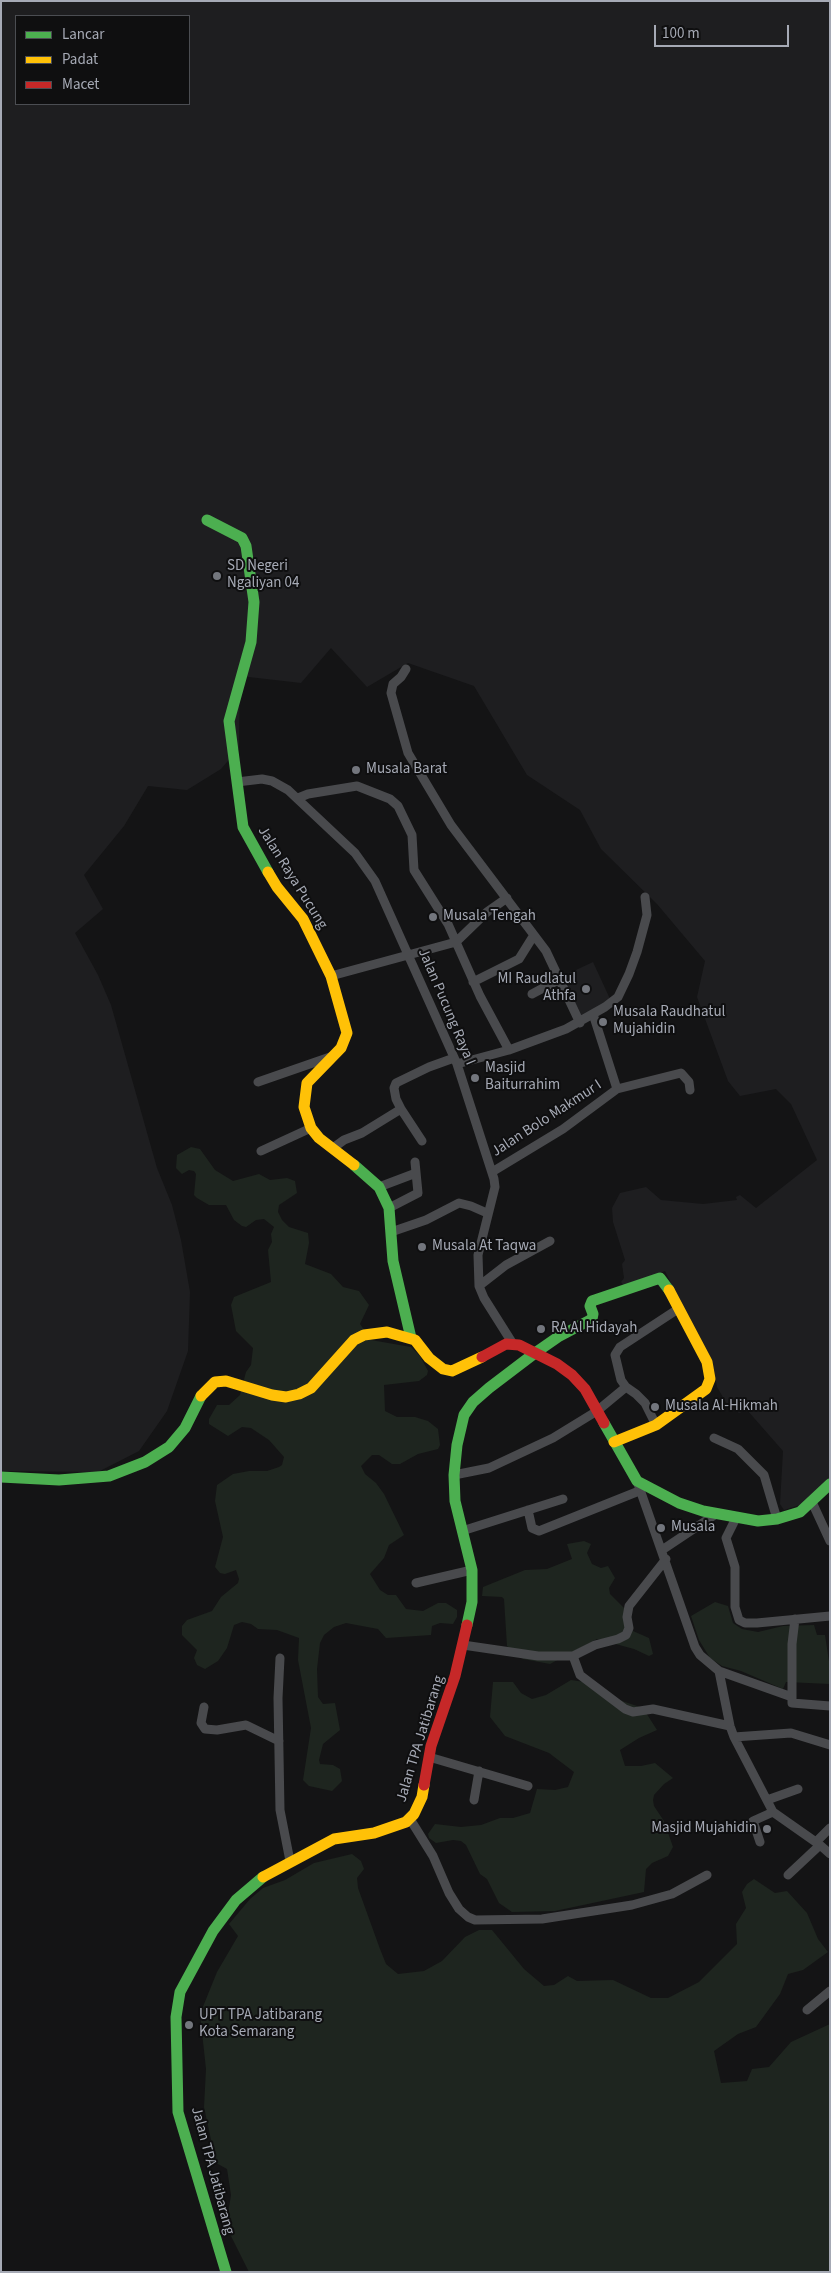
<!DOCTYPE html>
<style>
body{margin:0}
#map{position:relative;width:831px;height:2273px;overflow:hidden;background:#141415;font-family:"Source Sans 3",sans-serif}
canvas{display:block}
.frame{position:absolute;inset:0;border:2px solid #a6aab5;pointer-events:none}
.legend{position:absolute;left:15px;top:15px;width:175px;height:90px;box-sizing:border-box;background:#0f0f10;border:1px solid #4b4d52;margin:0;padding:6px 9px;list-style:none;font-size:15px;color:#a6aab5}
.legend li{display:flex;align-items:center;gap:10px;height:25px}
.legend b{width:25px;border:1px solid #4b4d52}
.scale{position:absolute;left:654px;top:25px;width:135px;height:22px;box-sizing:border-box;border:2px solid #a6aab5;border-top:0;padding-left:6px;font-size:15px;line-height:18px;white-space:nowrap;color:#a6aab5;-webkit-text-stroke:4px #0f0f10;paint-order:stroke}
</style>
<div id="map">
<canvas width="831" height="2273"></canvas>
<div class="frame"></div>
<ul class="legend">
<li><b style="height:6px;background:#4caf50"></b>Lancar</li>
<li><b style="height:6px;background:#ffc107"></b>Padat</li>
<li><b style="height:6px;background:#c62828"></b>Macet</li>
</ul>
<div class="scale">100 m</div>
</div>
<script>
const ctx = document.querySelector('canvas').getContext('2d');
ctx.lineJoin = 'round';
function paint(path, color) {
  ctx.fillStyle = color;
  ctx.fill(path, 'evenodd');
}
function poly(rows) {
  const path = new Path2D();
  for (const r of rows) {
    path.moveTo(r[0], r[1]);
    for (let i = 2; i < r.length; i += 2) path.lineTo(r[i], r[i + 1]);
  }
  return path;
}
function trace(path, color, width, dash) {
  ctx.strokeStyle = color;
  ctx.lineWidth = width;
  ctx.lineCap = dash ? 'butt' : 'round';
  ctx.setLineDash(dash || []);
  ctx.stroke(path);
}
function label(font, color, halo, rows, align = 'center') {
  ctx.font = font + ' "Source Sans 3",sans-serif';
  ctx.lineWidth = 4;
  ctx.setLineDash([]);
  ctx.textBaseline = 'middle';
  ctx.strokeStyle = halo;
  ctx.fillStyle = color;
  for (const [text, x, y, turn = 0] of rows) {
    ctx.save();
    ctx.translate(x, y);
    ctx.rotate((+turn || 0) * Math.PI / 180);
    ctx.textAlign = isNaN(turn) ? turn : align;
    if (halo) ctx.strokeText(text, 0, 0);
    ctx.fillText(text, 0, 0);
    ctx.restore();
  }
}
paint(poly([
 [1,1,830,1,830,1479,806,1503,784,1510,780,1504,783,1451,747,1410,739,1413,727,1404,717,1387,714,1370,665,1271,624,1286,621,1282,624,1278,622,1264,625,1260,613,1222,612,1208,620,1193,646,1187,661,1200,703,1204,737,1200,736,1197,740,1195,756,1208,817,1160,791,1104,776,1089,740,1096,728,1081,697,997,705,961,657,904,601,849,580,810,527,775,474,686,408,663,367,687,331,648,301,683,240,676,239,748,221,769,187,790,148,786,124,826,84,875,103,909,75,933,98,975,111,1005,157,1168,172,1205,181,1240,190,1292,188,1351,167,1411,139,1451,98,1472,1,1471],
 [16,16,189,16,189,104,16,104],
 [593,962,611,1001,579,1017,561,977]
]), '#1e1e20');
paint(poly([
 [191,1147,200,1149,215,1170,233,1181,259,1174,270,1180,287,1178,295,1181,297,1193,279,1205,278,1212,282,1220,289,1227,308,1233,309,1243,305,1264,331,1274,343,1287,359,1291,369,1305,360,1324,371,1340,411,1347,420,1356,428,1371,427,1375,419,1381,384,1385,385,1411,397,1417,415,1417,428,1421,438,1429,440,1445,438,1449,418,1454,400,1464,392,1464,379,1455,372,1455,361,1466,365,1474,376,1483,384,1494,404,1535,389,1545,384,1558,370,1574,380,1590,388,1595,396,1595,406,1609,423,1611,438,1603,446,1603,457,1610,457,1617,453,1624,440,1623,432,1626,431,1635,386,1638,378,1629,346,1623,334,1627,324,1635,320,1643,317,1669,318,1697,323,1704,335,1703,340,1730,323,1744,319,1760,320,1764,333,1765,340,1769,342,1781,332,1791,309,1786,303,1780,311,1728,298,1660,299,1638,277,1630,258,1629,251,1624,242,1622,234,1625,227,1648,218,1661,205,1669,197,1665,194,1658,197,1650,182,1635,182,1626,187,1620,212,1611,221,1597,238,1583,239,1579,236,1570,225,1574,220,1573,215,1567,223,1537,215,1501,217,1485,233,1474,249,1471,267,1471,279,1467,282,1465,284,1457,269,1440,251,1428,242,1427,228,1436,209,1424,209,1419,217,1405,229,1405,240,1395,246,1372,251,1365,253,1348,236,1331,231,1305,234,1297,271,1282,268,1250,272,1242,271,1234,274,1227,264,1219,256,1220,246,1227,242,1226,234,1220,226,1205,209,1205,197,1198,194,1195,196,1174,194,1171,189,1170,182,1174,176,1168,177,1155],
 [584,1541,591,1544,587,1553,592,1564,601,1568,608,1566,615,1578,609,1588,610,1594,626,1610,633,1631,649,1638,653,1654,649,1656,634,1649,597,1639,550,1664,523,1659,507,1646,504,1599,502,1597,482,1596,483,1587,525,1570,547,1569,572,1559,567,1544],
 [715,1602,728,1606,733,1623,742,1629,758,1632,783,1626,814,1625,817,1635,825,1635,830,1668,830,1684,786,1682,783,1689,741,1671,722,1666,710,1658,699,1640,691,1616],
 [571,1680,585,1682,622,1701,643,1708,657,1730,639,1738,620,1750,625,1766,641,1766,655,1763,673,1778,664,1784,654,1795,653,1800,654,1806,664,1821,673,1847,668,1856,652,1863,646,1869,644,1892,555,1911,512,1912,499,1903,487,1879,480,1874,466,1845,461,1841,453,1840,436,1843,429,1838,428,1834,435,1824,461,1827,481,1825,500,1818,513,1818,530,1813,537,1789,555,1790,568,1787,574,1772,549,1753,505,1736,490,1717,493,1682,513,1682,521,1693,532,1699,546,1695],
 [352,1854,361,1861,364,1869,357,1878,358,1888,380,1949,386,1964,398,1974,424,1971,442,1961,465,1937,479,1930,492,1930,524,1969,544,1986,554,1985,568,1976,577,1981,613,1980,651,1998,668,1998,699,1982,737,1944,736,1924,746,1908,742,1892,747,1884,754,1879,775,1893,787,1891,807,1913,818,1939,828,1952,803,1970,788,1974,780,1994,756,2027,738,2034,714,2051,721,2083,747,2081,752,2069,769,2067,791,2042,830,2024,830,2272,249,2272,226,2226,231,2195,227,2169,216,2163,204,2107,206,2069,200,2014,217,1972,238,1936,229,1924,250,1899,263,1888,285,1880,314,1863]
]), '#1e251f');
trace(poly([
 [406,669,401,677,393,684,391,693,408,753,451,825,546,951,580,1023],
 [237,782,262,779,272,781,288,790,355,853,375,881,457,1064,494,1179,495,1187,478,1255,479,1286,484,1298,513,1344],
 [298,798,308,794,357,786,390,799,398,806,412,835,414,870,448,924,480,996,509,1050],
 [331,976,456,942,487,912,507,898],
 [473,982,519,959,534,935],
 [532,994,560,979],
 [593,1014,617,1089],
 [457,1064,509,1050,566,1029,605,1007,618,997,629,974,637,952,647,915,645,897],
 [258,1082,330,1057],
 [401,1109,422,1141],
 [333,1148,344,1140,362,1133,401,1109,396,1099,394,1088,396,1083,429,1067,454,1058],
 [261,1151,311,1128],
 [492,1172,563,1129,617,1089,681,1073,689,1082,690,1090],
 [379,1187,416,1173],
 [389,1208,418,1193,415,1162],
 [391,1232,426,1220,459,1203,471,1206,487,1213],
 [479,1286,506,1265,550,1241],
 [656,1425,645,1403,636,1394,626,1387,621,1380,615,1355,620,1347,678,1309],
 [714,1438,738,1449,764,1475,777,1519],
 [454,1475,489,1468,553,1438,597,1411,626,1387],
 [637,1481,695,1647,700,1655,719,1671,792,1697],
 [812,1502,830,1541],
 [528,1510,532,1528,539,1531,639,1491],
 [736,1518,726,1538,735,1567,735,1607,739,1620,745,1623,757,1623,830,1616],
 [462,1531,563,1499],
 [662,1550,716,1514],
 [416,1583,472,1570],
 [795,1619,792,1644,792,1703,830,1706],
 [463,1645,538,1656,573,1656,595,1645,618,1639,626,1635,629,1628,627,1617,629,1606,666,1559],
 [573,1656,580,1675,625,1709,633,1712,653,1709,730,1726],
 [280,1658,278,1698,280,1810,290,1861],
 [719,1671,730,1726,734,1737,773,1812,820,1845,830,1854],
 [204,1707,201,1723,205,1729,217,1730,246,1725,279,1741],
 [734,1737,791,1733,830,1745],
 [429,1757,528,1786],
 [474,1800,479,1771],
 [767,1800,798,1789],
 [410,1819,433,1856,449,1893,459,1909,468,1917,475,1920,542,1919,632,1905,672,1894,707,1875],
 [760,1842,753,1821,773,1812],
 [816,1842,830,1828],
 [788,1875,820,1845],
 [807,2010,830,1991]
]), '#494a4d', 9);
trace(poly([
 [207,520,242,538,246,546,254,602,251,642,229,721,243,827,268,872],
 [354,1165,379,1187,389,1208,393,1261,411,1338],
 [604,1423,637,1481,679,1503,703,1511,758,1521,777,1519,800,1512,830,1484],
 [1,1477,59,1480,109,1476,145,1462,169,1447,185,1428,201,1396],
 [467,1625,472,1602,472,1570,455,1501,454,1475,457,1445,464,1415,473,1402,489,1388,535,1353,558,1337,592,1319,593,1314,590,1306,592,1301,660,1278,669,1290],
 [226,2272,178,2112,176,2017,180,1992,213,1931,236,1900,263,1877]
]), '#4caf50', 11);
trace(poly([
 [268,872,277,887,303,919,331,976,347,1033,341,1048,307,1083,304,1107,311,1128,319,1138,354,1165],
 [201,1396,215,1382,226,1381,272,1395,286,1397,299,1394,311,1388,354,1340,364,1335,387,1332,415,1340,429,1358,443,1369,452,1371,482,1357],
 [614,1442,656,1425,706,1389,710,1379,707,1362,669,1290],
 [263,1877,334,1839,374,1833,406,1822,414,1814,422,1797,424,1785]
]), '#ffc107', 11);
trace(poly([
 [482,1357,506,1344,519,1345,557,1364,572,1375,585,1389,604,1423],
 [424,1785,431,1746,455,1676,467,1625]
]), '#c62828', 11);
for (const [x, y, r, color] of [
 [217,576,5,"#73767d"],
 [356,770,5,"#73767d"],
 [433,917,5,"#73767d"],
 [586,989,5,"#73767d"],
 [603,1022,5,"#73767d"],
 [475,1078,5,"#73767d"],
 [422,1247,5,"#73767d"],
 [541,1329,5,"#73767d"],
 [655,1407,5,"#73767d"],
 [661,1528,5,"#73767d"],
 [767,1829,5,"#73767d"],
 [189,2025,5,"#73767d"]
]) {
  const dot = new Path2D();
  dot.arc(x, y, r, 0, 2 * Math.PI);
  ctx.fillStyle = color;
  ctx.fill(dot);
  trace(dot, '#0f0f10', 2);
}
label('15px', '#a6aab5', '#0f0f10', [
 ["SD Negeri",227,567],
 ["Ngaliyan 04",227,584],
 ["Musala Barat",366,770],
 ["Musala Tengah",443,917],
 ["MI Raudlatul",576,980,"right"],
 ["Athfa",576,997,"right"],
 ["Musala Raudhatul",613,1013],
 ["Mujahidin",613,1030],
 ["Masjid",485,1069],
 ["Baiturrahim",485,1086],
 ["Musala At Taqwa",432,1247],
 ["RA Al Hidayah",551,1329],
 ["Musala Al-Hikmah",665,1407],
 ["Musala",671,1528],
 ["Masjid Mujahidin",757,1829,"right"],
 ["UPT TPA Jatibarang",199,2016],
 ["Kota Semarang",199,2033]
], 'left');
label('15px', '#a6aab5', '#0f0f10', [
 ["Jalan Raya Pucung",292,878,58],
 ["Jalan Pucung Raya I",446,1007,67],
 ["Jalan Bolo Makmur I",547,1119,-33],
 ["Jalan TPA Jatibarang",421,1739,-73],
 ["Jalan TPA Jatibarang",212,2171,75]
]);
</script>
